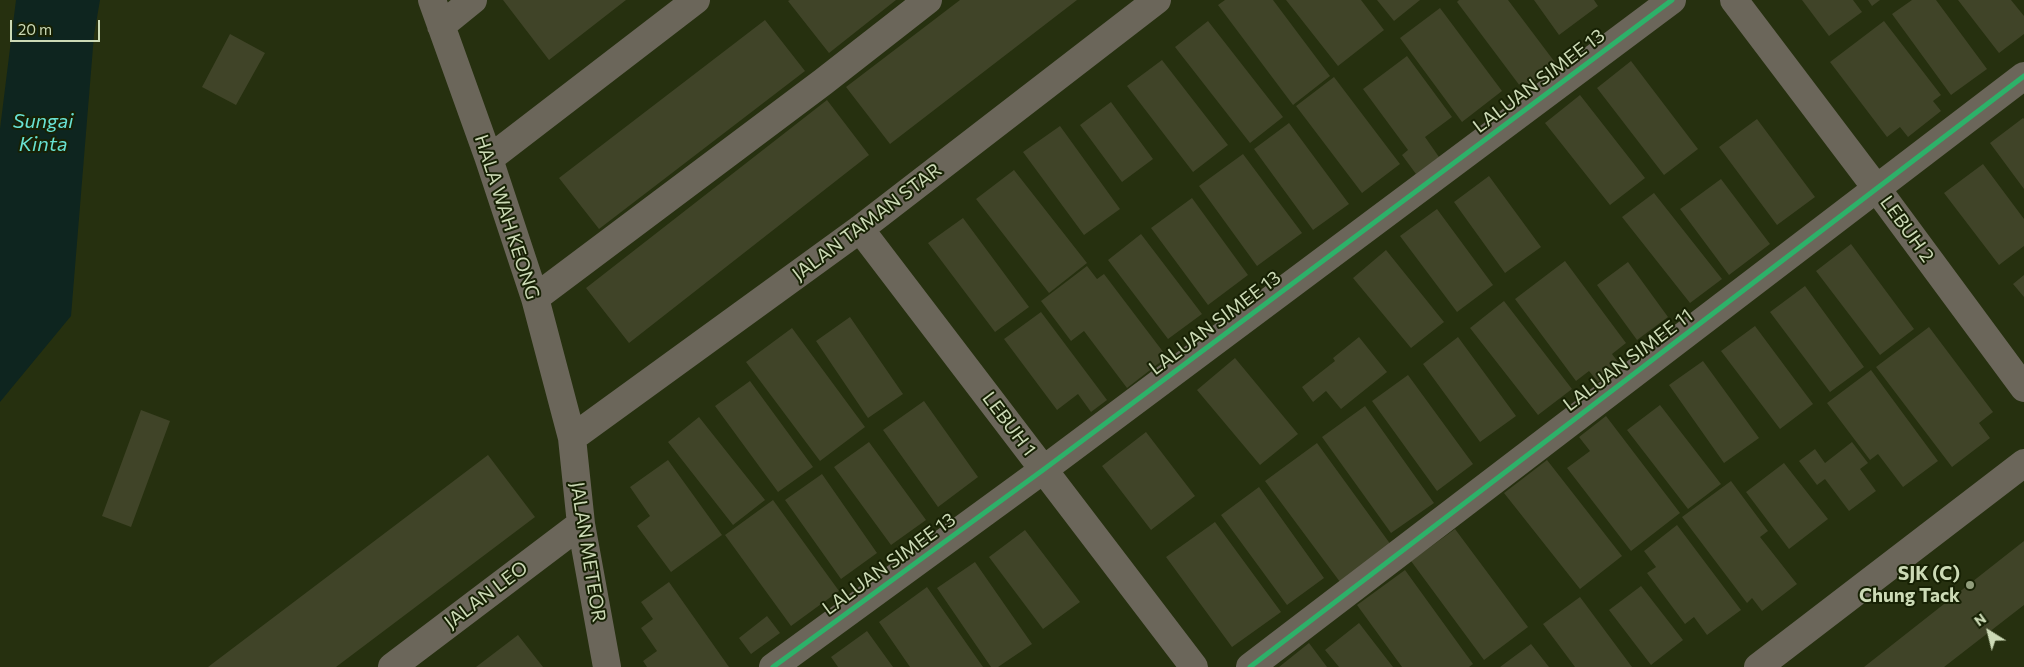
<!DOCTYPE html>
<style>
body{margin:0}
#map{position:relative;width:2024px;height:667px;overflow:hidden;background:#26300f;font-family:Commissioner,sans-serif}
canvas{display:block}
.north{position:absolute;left:1964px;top:607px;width:50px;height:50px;-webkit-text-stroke:4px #172104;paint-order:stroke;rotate:324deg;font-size:14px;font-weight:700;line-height:20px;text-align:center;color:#ccdab6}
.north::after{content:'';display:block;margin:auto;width:18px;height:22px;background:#ccdab6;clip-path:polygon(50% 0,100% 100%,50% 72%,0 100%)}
.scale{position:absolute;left:10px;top:20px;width:90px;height:22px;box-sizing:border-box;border:2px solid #ccdab6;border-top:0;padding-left:6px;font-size:15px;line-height:18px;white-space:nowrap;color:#ccdab6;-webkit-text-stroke:4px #172104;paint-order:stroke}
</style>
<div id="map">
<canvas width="2024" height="667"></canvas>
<div class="north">N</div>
<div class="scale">20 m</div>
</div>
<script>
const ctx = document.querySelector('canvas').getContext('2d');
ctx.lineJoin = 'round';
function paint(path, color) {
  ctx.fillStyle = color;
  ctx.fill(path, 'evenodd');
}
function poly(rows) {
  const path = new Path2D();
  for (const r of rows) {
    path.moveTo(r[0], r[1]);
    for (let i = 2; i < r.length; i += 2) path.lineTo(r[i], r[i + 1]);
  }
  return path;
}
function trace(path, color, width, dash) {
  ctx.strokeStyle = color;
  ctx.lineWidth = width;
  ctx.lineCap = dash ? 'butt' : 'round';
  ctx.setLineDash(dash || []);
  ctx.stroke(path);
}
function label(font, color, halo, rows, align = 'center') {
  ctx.font = font + ' Commissioner,sans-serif';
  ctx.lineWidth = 4;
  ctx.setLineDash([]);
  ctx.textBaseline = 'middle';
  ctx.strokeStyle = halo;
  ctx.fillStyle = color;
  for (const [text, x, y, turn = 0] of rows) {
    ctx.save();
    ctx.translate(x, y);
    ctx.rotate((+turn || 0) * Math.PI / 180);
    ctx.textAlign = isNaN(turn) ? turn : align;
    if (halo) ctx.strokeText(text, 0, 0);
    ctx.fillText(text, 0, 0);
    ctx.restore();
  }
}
paint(poly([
 [16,0,100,0,94,35,71,316,0,402,0,129]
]), '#0e251f');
paint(poly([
 [503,0,626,0,549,60],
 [790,0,896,0,829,53,788,1],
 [960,0,1077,0,890,144,846,87],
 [1225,0,1273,0,1330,76,1293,105,1218,5],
 [1286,0,1361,0,1384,30,1338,66],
 [1377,0,1420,0,1394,21],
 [1459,0,1508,0,1557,65,1523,90,1457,2],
 [1534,0,1594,0,1598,6,1559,35],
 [1802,0,1853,0,1862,12,1829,36],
 [1868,0,1880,0,1872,6],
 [1912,0,1936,0,1987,69,1951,95,1892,14],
 [1958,0,2011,0,2024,16,2024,34,1999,53],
 [1440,8,1502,91,1462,122,1400,38],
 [765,20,805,71,599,229,559,178],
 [1208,21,1283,117,1250,143,1175,47],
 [1884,21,1941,95,1933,101,1941,111,1908,137,1900,127,1887,137,1830,62],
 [230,34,265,53,236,105,202,87],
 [1407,56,1452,117,1425,137,1439,157,1416,174,1402,155,1408,150,1363,89],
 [1162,60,1228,145,1193,172,1127,86],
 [1631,61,1698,149,1664,175,1597,88],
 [1334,77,1400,164,1362,193,1296,106],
 [1580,95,1645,178,1610,205,1545,123],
 [827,100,869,155,629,343,586,288],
 [1111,102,1153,159,1122,182,1080,125],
 [2023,118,2024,119,2024,189,1990,143],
 [1757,119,1815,197,1777,225,1719,147],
 [1289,123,1349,204,1313,230,1254,149],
 [1060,126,1120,209,1084,235,1023,152],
 [1243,154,1302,233,1257,266,1199,186],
 [1983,164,2024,219,2024,246,1999,265,1944,193],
 [1014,170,1087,263,1049,293,976,199],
 [1489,176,1541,247,1505,273,1454,202],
 [1721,179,1770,244,1729,275,1680,209],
 [1654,193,1722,279,1690,303,1622,217],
 [1192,198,1248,275,1208,305,1151,228],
 [1437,209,1493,285,1457,312,1400,236],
 [963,218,1029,307,995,332,928,243],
 [1141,234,1202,314,1168,339,1108,260],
 [1851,244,1914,329,1880,355,1816,271],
 [1386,250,1444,322,1411,348,1353,278],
 [1565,261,1626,343,1612,354,1621,366,1598,382,1589,371,1576,381,1515,299],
 [1628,262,1668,317,1637,340,1597,285],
 [1087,266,1097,279,1104,274,1167,357,1127,388,1084,331,1071,341,1041,301],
 [2024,275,2024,297,2013,284],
 [1805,286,1864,367,1830,392,1770,312],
 [1504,301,1572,389,1538,415,1470,328],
 [1041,312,1107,400,1091,412,1078,394,1057,410,1004,339],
 [850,317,903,394,868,418,816,341],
 [1755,326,1813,404,1780,429,1721,351],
 [1929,327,1993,412,1979,423,1990,438,1952,467,1876,367],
 [792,328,865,427,820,461,746,362],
 [1359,337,1387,372,1341,409,1326,391,1313,402,1302,387,1335,361,1333,358],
 [1458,337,1516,416,1480,442,1423,364],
 [1235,358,1298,434,1260,465,1197,390],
 [1703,361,1759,438,1724,463,1669,385],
 [1871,370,1938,461,1903,487,1878,454,1870,460,1827,403],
 [1408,375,1473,464,1437,491,1372,401],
 [750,381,813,467,778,492,715,406],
 [924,401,978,477,938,507,883,430],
 [1660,405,1721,484,1688,509,1627,430],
 [1365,406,1434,503,1391,533,1322,437],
 [141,410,170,421,131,527,102,516],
 [1606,416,1680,513,1631,551,1567,468,1590,451,1579,437],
 [699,417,765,500,733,525,668,442],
 [1146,432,1195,496,1151,530,1102,466],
 [869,442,926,520,891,545,834,467],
 [1852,442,1868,463,1860,469,1876,491,1849,511,1825,479,1817,485,1799,461,1815,449,1825,463],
 [1317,443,1391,545,1340,582,1265,481],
 [488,455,535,517,336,667,208,667],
 [668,460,722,535,671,572,637,526,650,516,630,487],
 [1547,460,1622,556,1580,589,1504,493],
 [1784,463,1828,519,1789,549,1746,492],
 [822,474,877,553,841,579,785,500],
 [1731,481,1768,531,1760,537,1797,584,1762,611,1752,598,1747,603,1682,517],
 [1259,487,1324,578,1287,605,1221,515],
 [773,500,839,591,791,626,725,535],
 [1215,522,1281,612,1232,647,1166,557],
 [1677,525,1741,610,1707,635,1694,617,1685,624,1647,573,1656,567,1644,551],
 [1455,529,1528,627,1484,660,1411,561],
 [1025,530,1080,602,1043,629,989,557],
 [2024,541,2024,605,1944,667,1864,667],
 [975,562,1032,644,998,667,991,667,937,588],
 [1405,570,1473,664,1469,667,1402,667,1357,605],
 [669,582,729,667,647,667,643,661,657,651,641,628,653,619,641,602],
 [1641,586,1683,640,1651,665,1609,610],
 [927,587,983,667,910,667,879,622],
 [1580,597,1632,667,1575,667,1543,624],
 [767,616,780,633,751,654,739,638],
 [1359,623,1393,667,1339,667,1325,650],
 [867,631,893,667,838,667,831,657],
 [518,635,543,667,476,667],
 [1309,643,1327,667,1279,667],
 [1531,644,1549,667,1500,667]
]), '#404428');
trace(poly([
 [432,0,489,159,535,298,572,438,581,524,607,667],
 [1734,0,1877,189,2024,388],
 [441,26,473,0],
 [489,159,696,0],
 [860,229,1194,667],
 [535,298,823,82,928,0],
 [572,438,860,229,1157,0],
 [392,667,581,524],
 [773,667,1043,470,1672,0],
 [1250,667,2024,76],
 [1758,667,2024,463]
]), '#6b665a', 28);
trace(poly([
 [773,667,1043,470,1672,0],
 [1250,667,2024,76]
]), '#2db169', 5);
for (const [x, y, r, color] of [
 [1970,585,5,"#929e7c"]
]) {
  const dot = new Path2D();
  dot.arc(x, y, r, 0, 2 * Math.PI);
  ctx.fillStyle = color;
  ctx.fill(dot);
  trace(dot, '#172104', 2);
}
label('19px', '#ccdab6', '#172104', [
 ["LALUAN SIMEE 13",1539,81,-37],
 ["HALA WAH KEONG",507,217,72],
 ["JALAN TAMAN STAR",867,222,-37],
 ["LEBUH 2",1907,229,54],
 ["LALUAN SIMEE 13",1215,323,-37],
 ["LALUAN SIMEE 11",1628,360,-37],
 ["LEBUH 1",1009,424,53],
 ["JALAN METEOR",588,552,81],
 ["LALUAN SIMEE 13",889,564,-36],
 ["JALAN LEO",486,595,-37]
]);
label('bold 19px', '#ccdab6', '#172104', [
 ["SJK (C)",1960,574],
 ["Chung Tack",1960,596]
], 'right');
label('italic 20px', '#68e1d3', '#172104', [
 ["Sungai",43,121],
 ["Kinta",43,144]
]);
</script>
